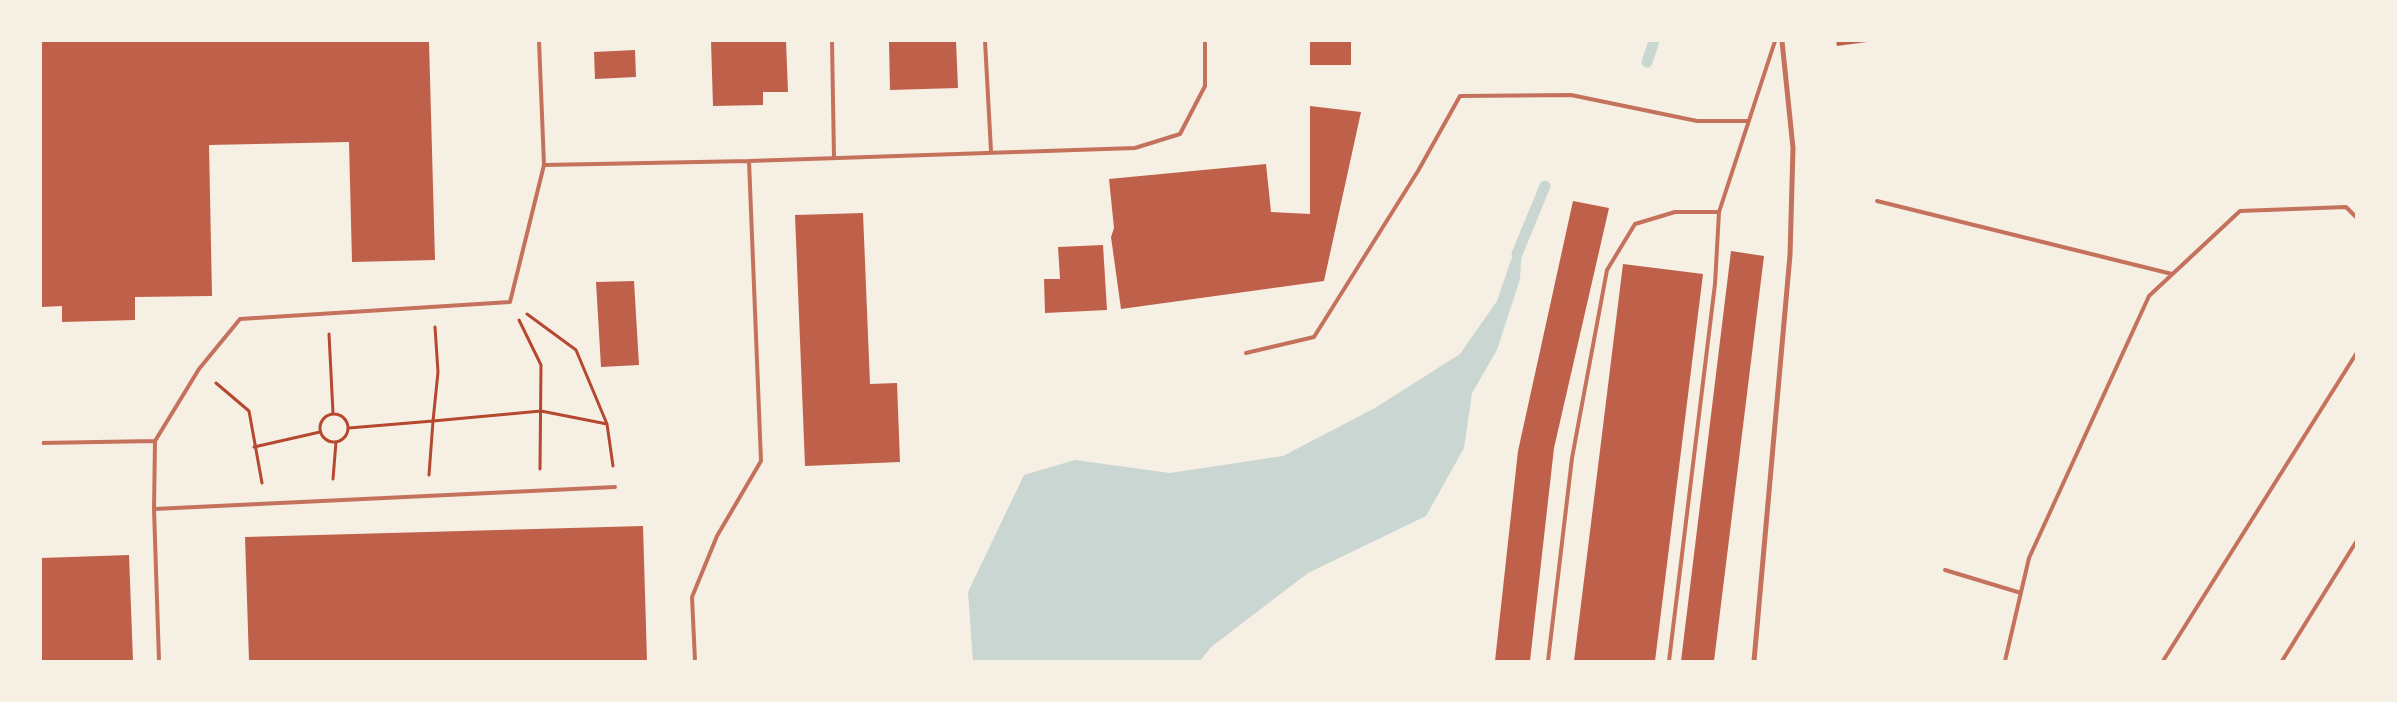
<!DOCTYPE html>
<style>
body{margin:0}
#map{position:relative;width:2397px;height:702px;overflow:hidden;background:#f6efe4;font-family:"Alegreya Sans",sans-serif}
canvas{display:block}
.frame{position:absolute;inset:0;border:42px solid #f6efe4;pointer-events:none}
</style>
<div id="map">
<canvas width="2397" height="702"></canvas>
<div class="frame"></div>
</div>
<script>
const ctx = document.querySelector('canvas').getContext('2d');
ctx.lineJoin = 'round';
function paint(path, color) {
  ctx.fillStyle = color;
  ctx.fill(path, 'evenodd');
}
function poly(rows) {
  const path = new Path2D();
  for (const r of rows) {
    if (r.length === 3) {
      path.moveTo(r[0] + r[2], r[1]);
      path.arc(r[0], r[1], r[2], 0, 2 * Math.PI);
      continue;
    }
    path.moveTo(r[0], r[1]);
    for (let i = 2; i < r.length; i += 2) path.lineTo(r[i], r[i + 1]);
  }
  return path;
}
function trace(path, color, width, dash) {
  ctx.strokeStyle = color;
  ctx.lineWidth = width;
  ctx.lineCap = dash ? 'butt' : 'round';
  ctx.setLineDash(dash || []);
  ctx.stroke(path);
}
paint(poly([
 [1523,225,1520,279,1497,350,1472,393,1464,448,1426,516,1308,573,1211,647,1200,661,973,661,968,592,1024,475,1075,460,1170,473,1283,456,1375,408,1460,354,1497,301]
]), '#c9d6d2');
trace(poly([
 [1647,62,1654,41],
 [1517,254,1545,186]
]), '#c9d6d2', 11);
paint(poly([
 [41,41,429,41,435,260,352,262,349,142,209,145,212,296,135,297,135,320,62,322,62,306,41,307],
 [711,41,786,41,788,92,763,92,763,105,713,106],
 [889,41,956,41,958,88,890,90],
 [1310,41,1351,41,1351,65,1310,65],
 [1836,41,1867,41,1867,42,1837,46],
 [635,50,636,77,595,79,594,52],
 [1310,106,1361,112,1324,281,1121,309,1111,237,1114,228,1109,179,1266,164,1271,212,1310,214],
 [1573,201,1609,208,1554,448,1530,661,1495,661,1518,451],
 [863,213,870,384,897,383,900,462,805,466,795,215],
 [1103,245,1107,310,1045,313,1044,279,1060,279,1058,247],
 [1731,251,1764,256,1714,661,1681,661],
 [1623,264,1703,274,1655,661,1574,661],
 [634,281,639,365,601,367,596,282],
 [643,526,647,661,249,661,245,537],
 [129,555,133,661,41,661,41,558]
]), '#bf614a');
trace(poly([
 [527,314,576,350,607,424,613,466],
 [519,320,541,365,540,469],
 [435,327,438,372,433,421,541,411,607,424],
 [329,334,333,413],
 [216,383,249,411,262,483],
 [334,428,14],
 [349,428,433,421,429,475],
 [254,447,320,432],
 [333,479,336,442]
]), '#b5482f', 3);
trace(poly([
 [832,41,834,158],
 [985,41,991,151],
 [749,161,1135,148,1180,134,1205,86,1205,41],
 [544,165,749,161,761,461,717,536,692,597,695,661],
 [1877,201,2172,274],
 [1246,353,1314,337,1418,171,1460,96,1571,95,1697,121,1749,121],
 [155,441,154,509,615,487],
 [41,443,155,441,199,369,240,319,510,302,544,165,539,41],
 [154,509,159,661],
 [1945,570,2021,593],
 [1548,661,1572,458,1607,270,1635,224,1675,212,1719,212],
 [1669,661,1715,284,1719,212,1775,41],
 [2005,661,2029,558,2149,296,2240,211,2346,207,2356,217],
 [2163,661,2356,354],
 [2282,661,2356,542]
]), '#c5725c', 4);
trace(poly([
 [1754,661,1790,255,1793,148,1782,41]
]), '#c5725c', 5);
</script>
